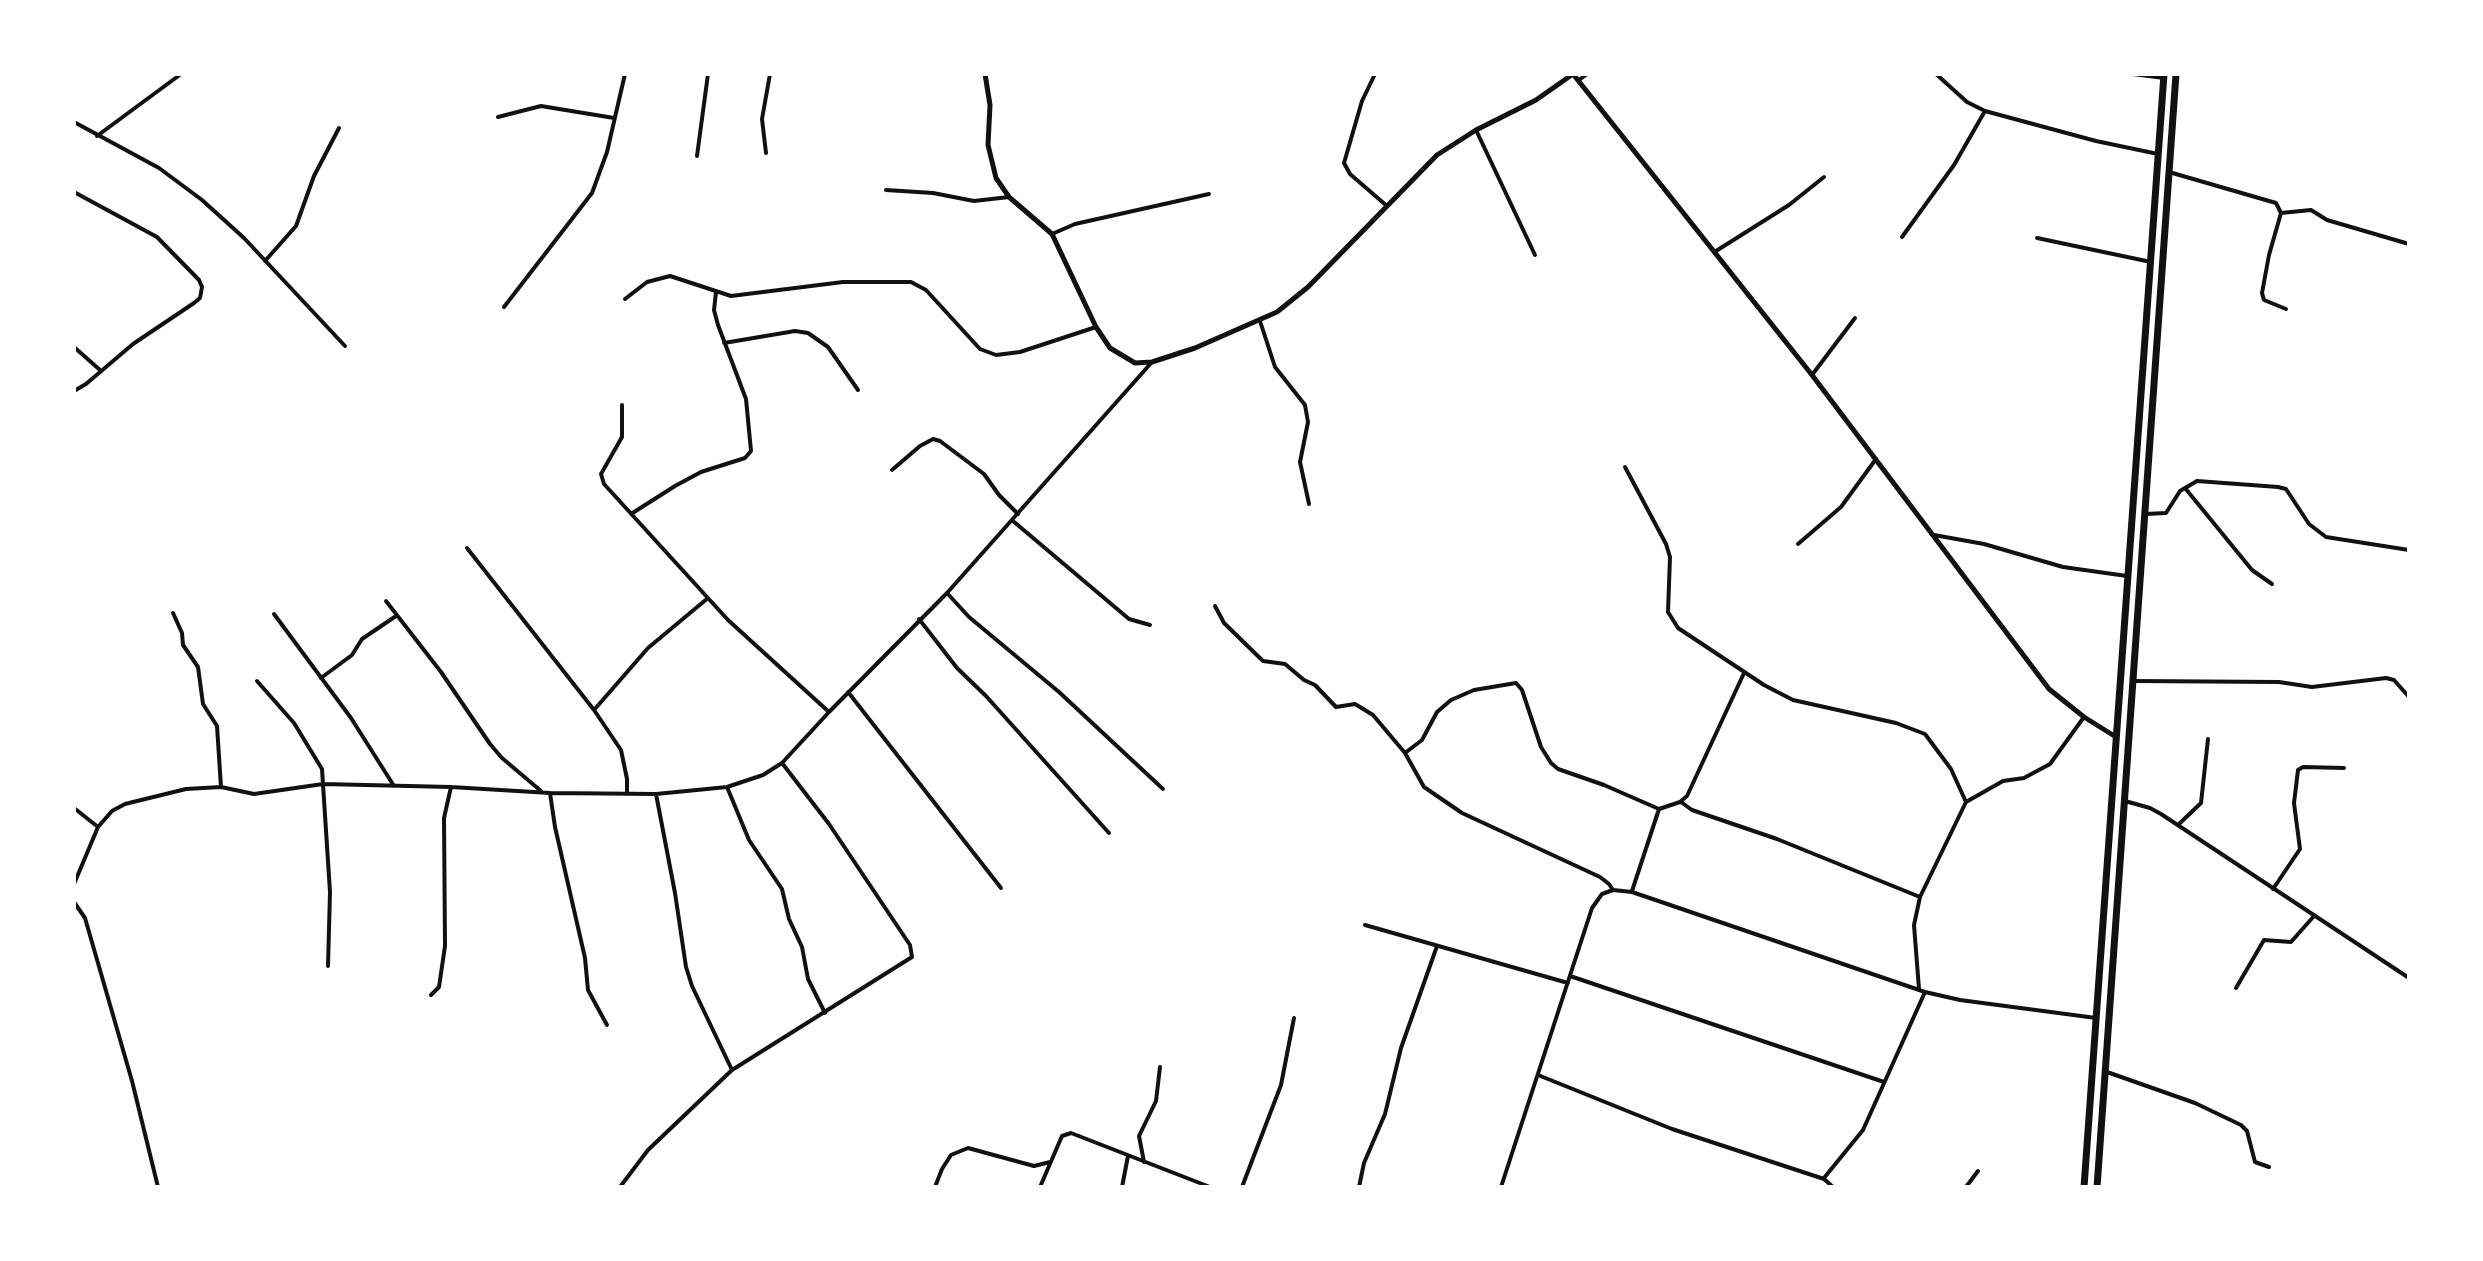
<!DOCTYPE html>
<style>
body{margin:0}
#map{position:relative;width:2483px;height:1261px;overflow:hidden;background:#fff;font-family:"PT Sans",sans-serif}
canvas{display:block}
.frame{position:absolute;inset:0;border:76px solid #fff;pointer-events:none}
</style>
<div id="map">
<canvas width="2483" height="1261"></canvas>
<div class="frame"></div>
</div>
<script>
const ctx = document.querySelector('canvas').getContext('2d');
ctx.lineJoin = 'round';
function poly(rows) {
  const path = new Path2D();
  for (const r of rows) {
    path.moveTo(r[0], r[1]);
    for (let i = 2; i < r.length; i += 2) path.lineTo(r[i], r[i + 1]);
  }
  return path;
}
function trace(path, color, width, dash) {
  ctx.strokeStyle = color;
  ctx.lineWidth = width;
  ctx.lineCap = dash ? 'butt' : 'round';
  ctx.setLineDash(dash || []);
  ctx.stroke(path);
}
trace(poly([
 [1375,74,1362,101,1344,163,1350,174,1387,206],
 [1936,74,1967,102,1985,111,2096,141,2158,154],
 [2133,74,2164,78],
 [1579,80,1587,74],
 [498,117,541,106,614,118],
 [74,122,159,168,202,200,244,238,345,346],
 [1476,130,1535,255],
 [97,136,181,74],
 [766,153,762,119,770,74],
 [697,156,708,74],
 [2169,172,2276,203,2281,213,2269,255,2262,293,2264,300,2286,309],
 [886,190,933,193,974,201,1009,197],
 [74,192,157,237,199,280,202,287,200,298,194,303,133,344,86,384,74,391],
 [2281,213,2311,210,2327,220,2409,244],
 [1052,234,1075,224,1209,194],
 [1902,237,1954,165,1985,111],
 [2037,238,2151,262],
 [1716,251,1789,205,1824,177],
 [265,261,296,226,314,176,339,128],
 [625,299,647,282,670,276,731,296,843,282,911,282,926,290,980,349,996,355,1020,352,1096,327],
 [504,307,592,193,607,152,625,74],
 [1260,321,1275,367,1305,405,1308,422,1300,462,1309,504],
 [724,343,795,331,808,333,828,347,858,390],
 [74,347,100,370],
 [1812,375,1855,318],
 [622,405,622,437,601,474,604,484,728,620,829,712],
 [1625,467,1666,544,1670,557,1668,612,1678,628,1764,685,1793,700,1896,723,1925,734,1951,769,1966,802],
 [892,470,920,446,933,439,940,441,984,474,999,495,1018,514],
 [2185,488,2252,570,2272,584],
 [631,514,675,486,701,472,745,458,751,451,746,399,718,325,714,310,716,292],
 [2145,514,2166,513,2180,491,2197,481,2278,487,2286,489,2309,524,2326,537,2409,550],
 [1013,521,1129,619,1150,625],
 [1934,535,1984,544,2063,567,2127,576],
 [1798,544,1841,507,1876,459],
 [467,548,594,710,621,750,627,779,627,794],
 [947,593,969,617,1059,692,1163,789],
 [386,601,441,672,490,744,502,758,541,791],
 [1215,606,1224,623,1263,661,1285,664,1304,680,1315,685,1336,707,1355,704,1373,715,1405,753,1424,787,1462,813,1600,877,1609,884,1613,890],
 [173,613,182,633,183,645,198,667,203,704,217,726,221,787],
 [274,614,351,718,394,786],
 [919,619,957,668,986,696,1109,833],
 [321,678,352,655,362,639,396,616],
 [257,681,294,723,322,769,330,892,328,966],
 [2133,681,2279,682,2312,687,2386,678,2394,680,2409,697],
 [848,692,1001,888],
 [594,710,648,648,708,598],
 [1405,753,1422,740,1437,712,1451,700,1474,690,1516,683,1522,690,1541,747,1551,763,1558,769,1604,785,1659,809,1680,802,1687,796,1744,673],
 [727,787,749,840,782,889,789,919,802,947,808,979,825,1013],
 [550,793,555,827,585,958,588,990,607,1025],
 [656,794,675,893,686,967,692,986,732,1070],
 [2125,801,2150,808,2161,814,2409,978],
 [1681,802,1692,810,1777,839,1920,897],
 [74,808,98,827],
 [2178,825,2201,803,2208,739],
 [74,884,98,827,112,811,125,804,186,789,221,787,254,794,323,784,451,787,550,793,656,794,727,787,763,775,782,763,829,712,947,593,1152,362],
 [2273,889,2300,849,2294,803,2298,770,2303,767,2344,768],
 [1632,891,1659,809],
 [74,902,85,918,132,1081,158,1187],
 [1365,925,1568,983],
 [1570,976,1884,1082],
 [2236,988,2264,940,2291,942,2314,916],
 [1919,989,1914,925,1920,897,1966,802,2003,781,2024,778,2050,764,2084,717],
 [431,995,439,987,445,946,444,818,451,787],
 [2107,1072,2195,1103,2241,1125,2247,1131,2255,1162,2269,1167],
 [1538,1075,1672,1129,1824,1179,1833,1187],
 [1144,1162,1139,1136,1156,1101,1160,1067],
 [1824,1178,1863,1130,1925,992],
 [620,1187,648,1150,732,1070,912,957,910,945,829,824,782,763],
 [935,1187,942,1169,951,1155,968,1148,1034,1166,1050,1162],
 [1040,1187,1062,1136,1071,1133,1210,1187],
 [1122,1187,1128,1156],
 [1242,1187,1281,1085,1294,1018],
 [1359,1187,1364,1163,1385,1114,1401,1048,1437,946],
 [1501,1187,1592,908,1602,894,1613,890,1632,892,1925,992,1960,1000,2096,1018],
 [1966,1187,1978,1171]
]), '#111', 4);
trace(poly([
 [985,74,990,105,988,145,996,178,1009,197,1052,234,1096,327,1110,348,1135,363,1152,362,1195,348,1277,312,1308,287,1437,155,1476,130,1536,100,1573,74],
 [1573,74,1812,375,2049,689,2084,717,2116,737]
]), '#111', 5);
trace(poly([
 [2084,1187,2164,74],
 [2097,1187,2176,74]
]), '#111', 7);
</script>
